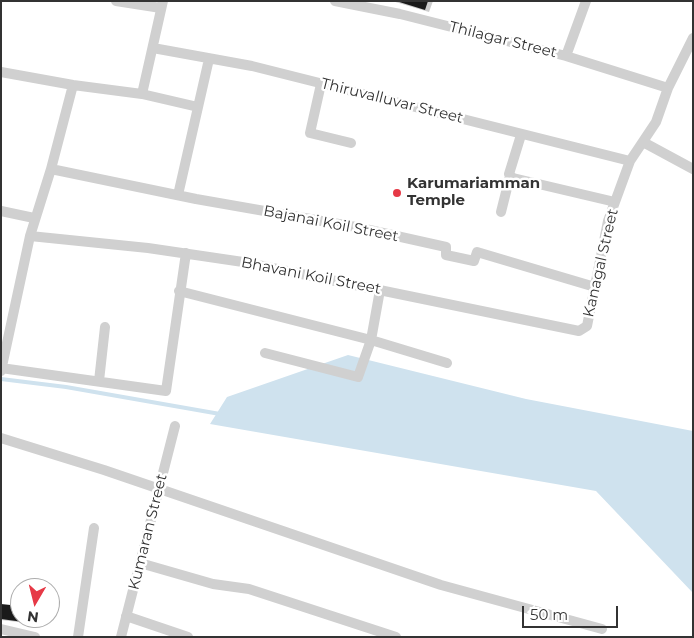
<!DOCTYPE html>
<style>
body{margin:0}
#map{position:relative;width:694px;height:638px;overflow:hidden;background:#fff;font-family:Montserrat,sans-serif}
canvas{display:block}
.frame{position:absolute;inset:0;border:2px solid #333;pointer-events:none}
.north{position:absolute;left:10px;top:578px;width:50px;height:50px;box-sizing:border-box;background:#fff;border:1px solid #adadad;border-radius:50%;rotate:188deg;font-size:14px;font-weight:700;line-height:20px;text-align:center;color:#333}
.north::after{content:'';display:block;margin:auto;width:18px;height:22px;background:#e63946;clip-path:polygon(50% 0,100% 100%,50% 72%,0 100%)}
.scale{position:absolute;left:522px;top:606px;width:96px;height:22px;box-sizing:border-box;border:2px solid #333;border-top:0;padding-left:6px;font-size:15px;line-height:18px;white-space:nowrap;color:#333;-webkit-text-stroke:4px #fff;paint-order:stroke}
</style>
<div id="map">
<canvas width="694" height="638"></canvas>
<div class="frame"></div>
<div class="north">N</div>
<div class="scale">50 m</div>
</div>
<script>
const ctx = document.querySelector('canvas').getContext('2d');
ctx.lineJoin = 'round';
function paint(path, color) {
  ctx.fillStyle = color;
  ctx.fill(path, 'evenodd');
}
function poly(rows) {
  const path = new Path2D();
  for (const r of rows) {
    path.moveTo(r[0], r[1]);
    for (let i = 2; i < r.length; i += 2) path.lineTo(r[i], r[i + 1]);
  }
  return path;
}
function trace(path, color, width, dash) {
  ctx.strokeStyle = color;
  ctx.lineWidth = width;
  ctx.lineCap = dash ? 'butt' : 'round';
  ctx.setLineDash(dash || []);
  ctx.stroke(path);
}
function label(font, color, halo, rows, align = 'center') {
  ctx.font = font + ' Montserrat,sans-serif';
  ctx.lineWidth = 5;
  ctx.setLineDash([]);
  ctx.textBaseline = 'middle';
  ctx.strokeStyle = halo;
  ctx.fillStyle = color;
  for (const [text, x, y, turn = 0] of rows) {
    ctx.save();
    ctx.translate(x, y);
    ctx.rotate((+turn || 0) * Math.PI / 180);
    ctx.textAlign = isNaN(turn) ? turn : align;
    if (halo) ctx.strokeText(text, 0, 0);
    ctx.fillText(text, 0, 0);
    ctx.restore();
  }
}
paint(poly([
 [348,355,526,399,693,431,693,593,596,491,210,424,227,397]
]), '#cfe2ee');
paint(poly([
 [392,1,433,1,429,12],
 [1,605,20,607,20,618,36,618,35,624,1,620]
]), '#0003');
trace(poly([
 [1,379,66,387,220,414]
]), '#cfe2ee', 4);
paint(poly([
 [396,1,428,1,425,10],
 [1,604,20,606,20,618,31,618,31,623,1,619]
]), '#1a1a1a');
trace(poly([
 [116,1,161,8],
 [335,1,400,14,566,56,668,88],
 [153,48,252,66,630,161],
 [566,56,586,1],
 [1,72,73,85,142,94,198,107],
 [321,84,310,133,351,143],
 [142,94,163,1],
 [521,135,509,174,513,178,615,202],
 [643,142,693,169],
 [51,169,196,199,356,227,446,247,446,255,474,261,477,252,595,287],
 [178,195,209,59],
 [1,211,34,218],
 [501,212,510,176],
 [30,236,148,248,243,262,579,331,587,326,608,221,630,161,656,122,668,88,693,38],
 [179,291,371,340,447,363],
 [265,353,358,377,371,340,380,290],
 [1,368,166,391,186,253],
 [1,371,30,236,51,169,73,85],
 [99,381,105,327],
 [1,438,104,470,441,585,602,629],
 [140,563,213,584,249,589,396,637],
 [126,616,188,637],
 [1,629,35,637],
 [78,637,94,528],
 [121,637,175,426]
]), '#d0d0d0', 10);
for (const [x, y, r, color] of [
 [397,193,5,"#e63946"]
]) {
  const dot = new Path2D();
  dot.arc(x, y, r, 0, 2 * Math.PI);
  ctx.fillStyle = color;
  ctx.fill(dot);
  trace(dot, '#fff', 2);
}
label('15px', '#333', '#fff', [
 ["Thilagar Street",503,40,14],
 ["Thiruvalluvar Street",392,101,14],
 ["Bajanai Koil Street",331,224,11],
 ["Kanagal Street",601,263,-77],
 ["Bhavani Koil Street",311,276,11],
 ["Kumaran Street",148,532,-76]
]);
label('bold 15px', '#333', '#fff', [
 ["Karumariamman",407,184],
 ["Temple",407,201]
], 'left');
</script>
